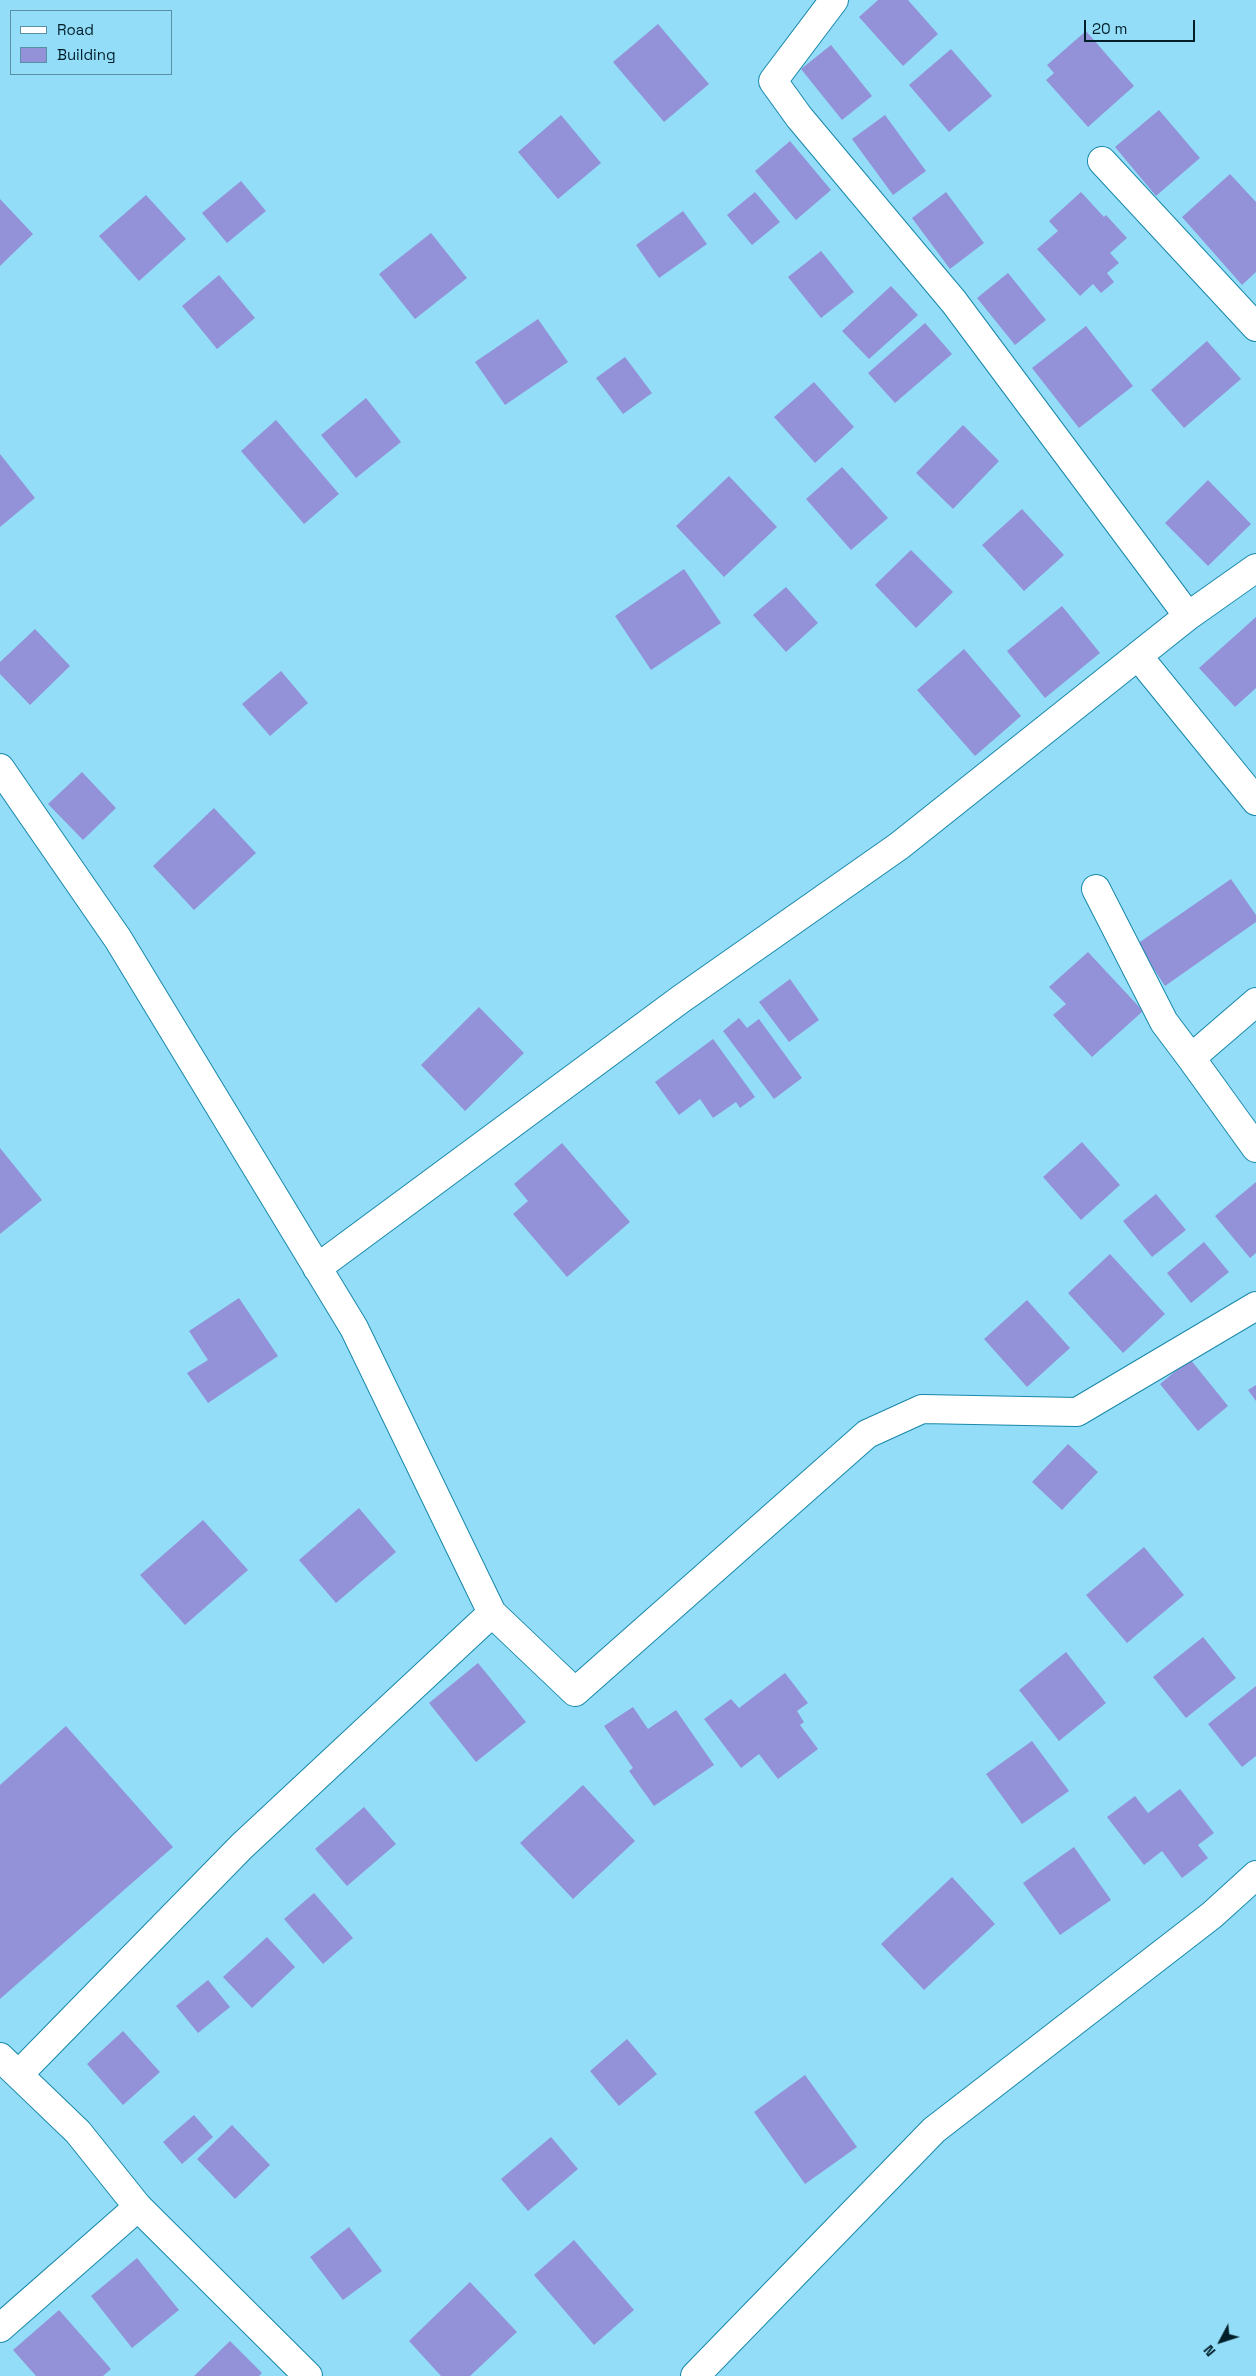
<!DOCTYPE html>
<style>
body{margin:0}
#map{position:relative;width:1256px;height:2376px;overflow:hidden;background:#93ddf9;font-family:"Space Grotesk",sans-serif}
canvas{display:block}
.legend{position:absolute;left:10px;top:10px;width:162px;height:65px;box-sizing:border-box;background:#93ddf9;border:1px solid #5891a6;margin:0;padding:6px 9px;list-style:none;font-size:15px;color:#001f29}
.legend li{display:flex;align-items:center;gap:10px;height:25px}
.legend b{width:25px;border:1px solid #5891a6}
.north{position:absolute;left:1196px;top:2316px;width:50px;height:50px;-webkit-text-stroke:4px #93ddf9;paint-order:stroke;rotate:230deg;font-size:14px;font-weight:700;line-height:20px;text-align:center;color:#001f29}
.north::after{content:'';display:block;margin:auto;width:18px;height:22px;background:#001f29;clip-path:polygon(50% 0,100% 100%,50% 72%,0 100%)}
.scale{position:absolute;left:1084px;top:20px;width:111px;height:22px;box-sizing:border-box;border:2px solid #001f29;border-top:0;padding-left:6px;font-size:15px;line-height:18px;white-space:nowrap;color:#001f29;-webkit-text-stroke:4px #93ddf9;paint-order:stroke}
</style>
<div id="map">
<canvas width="1256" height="2376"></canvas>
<ul class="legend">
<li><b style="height:6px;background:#fff"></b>Road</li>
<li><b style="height:14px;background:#9392d8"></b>Building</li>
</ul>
<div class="north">N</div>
<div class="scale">20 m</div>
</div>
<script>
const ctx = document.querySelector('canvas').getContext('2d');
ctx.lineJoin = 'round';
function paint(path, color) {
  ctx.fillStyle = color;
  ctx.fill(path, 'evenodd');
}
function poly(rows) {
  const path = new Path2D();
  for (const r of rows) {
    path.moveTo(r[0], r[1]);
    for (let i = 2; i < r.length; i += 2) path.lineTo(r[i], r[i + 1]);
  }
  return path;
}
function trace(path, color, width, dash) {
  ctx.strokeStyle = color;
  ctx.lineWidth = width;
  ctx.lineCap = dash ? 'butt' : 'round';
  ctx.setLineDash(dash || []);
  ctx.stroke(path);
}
paint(poly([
 [878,0,908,0,938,34,903,66,859,17],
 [658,24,709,84,664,122,613,62],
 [1086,31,1134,86,1088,127,1046,80,1054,73,1047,65],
 [831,45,872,96,842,120,801,69],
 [951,49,992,96,949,132,909,85],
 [1159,110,1200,158,1156,196,1115,147],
 [561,115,601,163,558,199,518,152],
 [885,115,926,171,893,195,852,139],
 [790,141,831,190,796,220,755,171],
 [1230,174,1256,202,1256,272,1242,285,1182,217],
 [241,181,266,211,227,243,202,213],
 [755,192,780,222,752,245,727,215],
 [946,192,984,243,950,269,912,218],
 [1081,192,1104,217,1106,215,1127,238,1110,253,1119,263,1107,273,1114,282,1101,293,1093,284,1080,296,1037,249,1058,231,1049,221],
 [146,195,186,239,139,281,99,236],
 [0,199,33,234,0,266],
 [683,211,707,244,659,278,636,245],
 [431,233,467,278,415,319,379,274],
 [821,251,854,292,821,318,788,277],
 [1008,273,1046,320,1015,345,977,298],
 [219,275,255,318,217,349,182,306],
 [891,286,918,315,869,359,842,331],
 [538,319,568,362,505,405,475,362],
 [925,323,952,354,895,403,868,373],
 [1086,326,1133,386,1079,428,1032,368],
 [1207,341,1241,379,1184,428,1151,390],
 [625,357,652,393,623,414,596,378],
 [814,382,854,427,815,463,774,417],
 [366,398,401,442,356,478,321,435],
 [276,420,339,494,304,524,241,451],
 [963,425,999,461,953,509,916,473],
 [0,454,35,498,0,527],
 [842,467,888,518,851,550,806,499],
 [729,476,777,527,724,577,676,526],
 [1208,480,1251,524,1208,566,1165,523],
 [1022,509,1064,555,1024,591,982,545],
 [911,550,953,592,916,628,875,585],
 [684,569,721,623,651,670,615,616],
 [786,587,818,623,786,652,753,615],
 [1062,606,1100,653,1045,698,1007,651],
 [1256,617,1256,688,1235,707,1199,668],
 [35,629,70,666,30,705,0,674,0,662],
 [964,649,1021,716,975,756,917,690],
 [281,671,308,703,270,736,242,704],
 [82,772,116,808,83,840,48,804],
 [214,808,256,853,194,910,153,866],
 [1231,879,1256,915,1256,922,1165,986,1137,944],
 [1088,952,1143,1011,1092,1057,1053,1015,1066,1004,1049,987],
 [790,979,819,1020,789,1042,759,1002],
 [479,1007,524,1053,465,1111,421,1065],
 [739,1018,747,1028,759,1019,802,1078,774,1099,723,1031],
 [713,1039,755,1097,740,1108,736,1102,713,1118,700,1099,679,1115,655,1082],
 [1082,1142,1120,1185,1081,1220,1043,1177],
 [562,1143,630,1222,567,1277,513,1214,528,1201,514,1184],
 [0,1148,42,1200,0,1234],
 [1256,1182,1256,1253,1250,1258,1215,1216],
 [1156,1194,1186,1230,1152,1257,1123,1221],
 [1204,1242,1229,1272,1191,1303,1167,1273],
 [1110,1254,1165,1314,1123,1353,1068,1293],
 [239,1298,278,1356,208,1403,187,1373,208,1360,189,1331],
 [1027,1300,1070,1348,1027,1387,984,1339],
 [1190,1359,1228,1406,1198,1431,1160,1384],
 [1256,1385,1256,1401,1248,1390],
 [1068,1444,1098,1472,1062,1510,1032,1482],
 [359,1508,396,1552,336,1603,299,1560],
 [203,1520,248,1570,185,1625,140,1575],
 [1144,1547,1184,1595,1127,1643,1086,1595],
 [1203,1637,1236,1678,1186,1718,1153,1677],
 [1066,1652,1106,1703,1059,1741,1019,1690],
 [478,1663,526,1722,476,1762,429,1703],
 [785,1673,808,1703,797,1711,804,1722,800,1725,818,1749,778,1779,759,1754,741,1768,704,1719,731,1699,739,1708],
 [1256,1686,1256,1756,1242,1767,1208,1724],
 [633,1707,648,1729,676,1710,714,1765,654,1806,629,1771,633,1768,604,1726],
 [66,1726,173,1847,0,1999,0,1785],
 [1032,1741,1069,1791,1022,1824,986,1774],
 [583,1785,635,1841,573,1899,520,1843],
 [1180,1789,1214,1833,1198,1845,1208,1858,1182,1878,1162,1851,1144,1865,1107,1817,1135,1796,1148,1813],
 [364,1807,396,1844,347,1886,315,1849],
 [1074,1847,1111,1900,1060,1935,1023,1883],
 [952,1877,995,1924,924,1990,881,1944],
 [314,1893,353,1938,323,1964,284,1919],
 [267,1937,295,1967,252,2008,223,1977],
 [208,1980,230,2007,198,2033,176,2006],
 [123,2031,160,2072,123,2105,87,2064],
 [627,2039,657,2074,619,2106,590,2071],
 [805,2075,857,2147,805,2184,754,2112],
 [194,2115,213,2137,182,2164,163,2142],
 [232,2125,270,2165,235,2199,197,2159],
 [551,2137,578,2169,528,2211,501,2179],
 [349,2227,382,2271,343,2300,310,2257],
 [574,2240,634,2310,594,2345,534,2275],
 [137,2258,179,2310,132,2348,91,2296],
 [470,2282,517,2332,470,2376,441,2376,409,2341],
 [59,2310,111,2369,103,2376,36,2376,13,2350],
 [230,2341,262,2373,259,2376,194,2376]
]), '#9392d8');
const minor = poly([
 [834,0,773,81,799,117,954,302,1188,616],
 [1102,161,1256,327],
 [1138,656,1256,801],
 [0,768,118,939,354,1328,492,1613],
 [1096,889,1164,1022,1191,1058],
 [1256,1002,1191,1058,1256,1148],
 [317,1268,681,999,899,846,1188,616,1256,568],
 [0,2057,78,2132,138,2207,308,2376],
 [19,2074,242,1846,492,1613,575,1692,867,1434,922,1409,1077,1412,1256,1306],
 [0,2328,138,2207],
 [695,2376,934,2130,1212,1915,1256,1875]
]);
trace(minor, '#1888a9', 30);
trace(minor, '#fff', 28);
</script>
